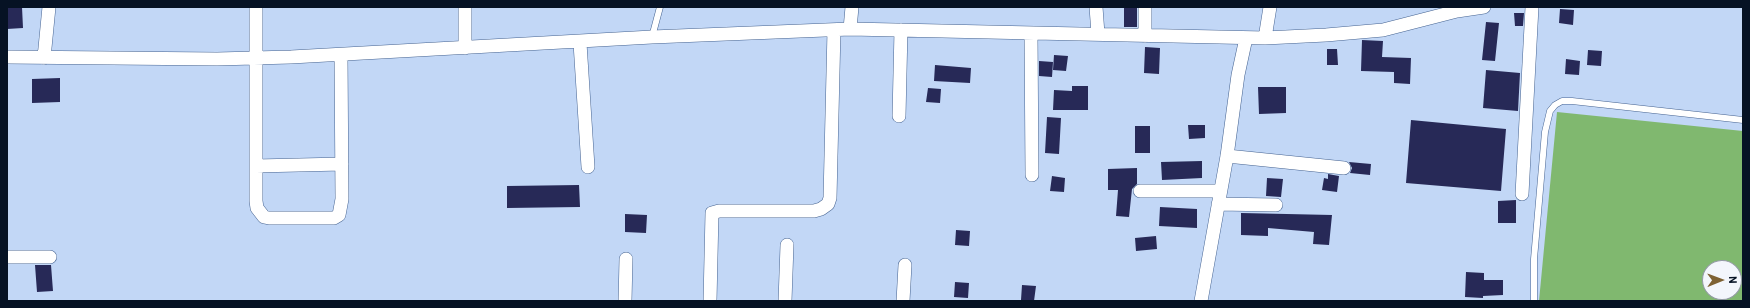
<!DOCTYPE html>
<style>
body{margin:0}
#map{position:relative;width:1750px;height:308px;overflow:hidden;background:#c2d7f6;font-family:Barlow,sans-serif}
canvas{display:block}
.frame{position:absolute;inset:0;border:8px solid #061224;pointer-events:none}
.north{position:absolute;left:1702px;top:260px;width:40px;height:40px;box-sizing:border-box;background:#f3f6fc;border:1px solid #949ba6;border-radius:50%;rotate:89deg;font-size:11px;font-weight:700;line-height:16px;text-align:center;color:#061224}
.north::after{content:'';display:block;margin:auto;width:14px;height:18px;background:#7e6234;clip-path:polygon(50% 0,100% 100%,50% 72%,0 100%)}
</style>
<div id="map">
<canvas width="1750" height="308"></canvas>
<div class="frame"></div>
<div class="north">N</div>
</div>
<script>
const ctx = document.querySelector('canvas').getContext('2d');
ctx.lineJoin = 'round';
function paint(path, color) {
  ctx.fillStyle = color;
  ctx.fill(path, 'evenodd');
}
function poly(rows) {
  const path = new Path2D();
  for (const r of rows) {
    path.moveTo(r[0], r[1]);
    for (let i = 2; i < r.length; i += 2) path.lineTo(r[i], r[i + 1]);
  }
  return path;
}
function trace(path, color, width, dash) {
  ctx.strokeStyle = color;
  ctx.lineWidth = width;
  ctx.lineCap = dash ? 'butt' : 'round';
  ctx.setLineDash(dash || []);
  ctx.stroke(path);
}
paint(poly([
 [1557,112,1743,131,1743,301,1539,301],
 [1710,268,1734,268,1734,292,1710,292]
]), '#80b86f');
paint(poly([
 [7,7,22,7,23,28,7,29],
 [1124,7,1137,7,1137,27,1124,27],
 [1560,9,1574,10,1573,25,1559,23],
 [1514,13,1524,13,1523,26,1515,26],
 [1486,22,1499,23,1495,61,1482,60],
 [1362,40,1383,41,1382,57,1411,58,1410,84,1394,83,1394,72,1361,71],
 [1145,47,1160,48,1159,74,1144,73],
 [1327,49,1337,49,1338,65,1327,65],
 [1588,50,1602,51,1601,66,1587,65],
 [1054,55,1068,56,1066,71,1053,70],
 [1566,59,1580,61,1579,75,1565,74],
 [1039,61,1053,62,1052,77,1039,76],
 [935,65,971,68,970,83,934,81],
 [1486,70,1520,73,1518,111,1483,108],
 [60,78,60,102,32,103,32,79],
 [1072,86,1088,86,1088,110,1053,110,1054,90,1072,91],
 [1258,87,1286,87,1286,113,1259,114],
 [928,88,941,89,940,103,926,102],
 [1047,117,1061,118,1059,154,1045,153],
 [1411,120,1506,129,1501,191,1406,183],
 [1188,125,1205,125,1205,138,1189,139],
 [1135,126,1150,126,1150,153,1135,153],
 [1202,161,1202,178,1162,180,1161,162],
 [1349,162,1371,164,1370,175,1350,173,1352,168],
 [1137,168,1137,184,1132,189,1129,217,1116,216,1118,190,1108,190,1108,169],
 [1328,174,1339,176,1337,192,1322,190,1324,178,1328,179],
 [1052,176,1065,178,1064,192,1050,191],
 [1267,178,1283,179,1281,197,1266,196],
 [579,185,580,207,507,208,507,186],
 [1516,200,1516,223,1498,223,1498,201],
 [1160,207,1197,209,1197,228,1159,226],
 [1241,213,1332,215,1329,245,1313,244,1314,232,1268,228,1268,236,1241,235],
 [625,214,647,215,646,233,625,232],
 [956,230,970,231,969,246,955,245],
 [1156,236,1157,249,1136,251,1135,238],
 [35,265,51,265,53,291,37,292],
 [1466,272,1484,273,1484,280,1503,280,1503,295,1483,296,1483,298,1465,297],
 [955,282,969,283,968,298,954,297],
 [1022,285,1036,286,1034,301,1021,300]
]), '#272957');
const lane = poly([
 [652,37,660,7],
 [1534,301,1534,259,1545,132,1550,111,1555,105,1562,101,1572,101,1743,120]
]);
const street = poly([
 [256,7,256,201,257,208,264,217,269,218,334,218,339,215,342,199,341,55],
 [465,7,465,48],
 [1096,7,1098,34],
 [1145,7,1145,36],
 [850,29,852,7],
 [1031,33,1032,175],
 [1265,38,1270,7],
 [580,43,588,167],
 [7,57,217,59,291,57,652,37,850,29,1265,38,1326,35,1383,30,1457,11,1484,7],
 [44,58,49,7],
 [899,116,901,30],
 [1227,156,1344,168],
 [256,166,342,164],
 [1140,191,1220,191],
 [1522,194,1532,7],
 [1218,204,1276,205],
 [7,257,50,257],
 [625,301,626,259],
 [710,301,712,213,719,211,814,211,821,209,828,204,830,198,834,30],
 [785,301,787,245],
 [903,301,905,265],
 [1201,301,1227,156,1238,75,1246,38]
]);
trace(lane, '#456391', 7);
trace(street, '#456391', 14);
trace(lane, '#fff', 6);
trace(street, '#fff', 13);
</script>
